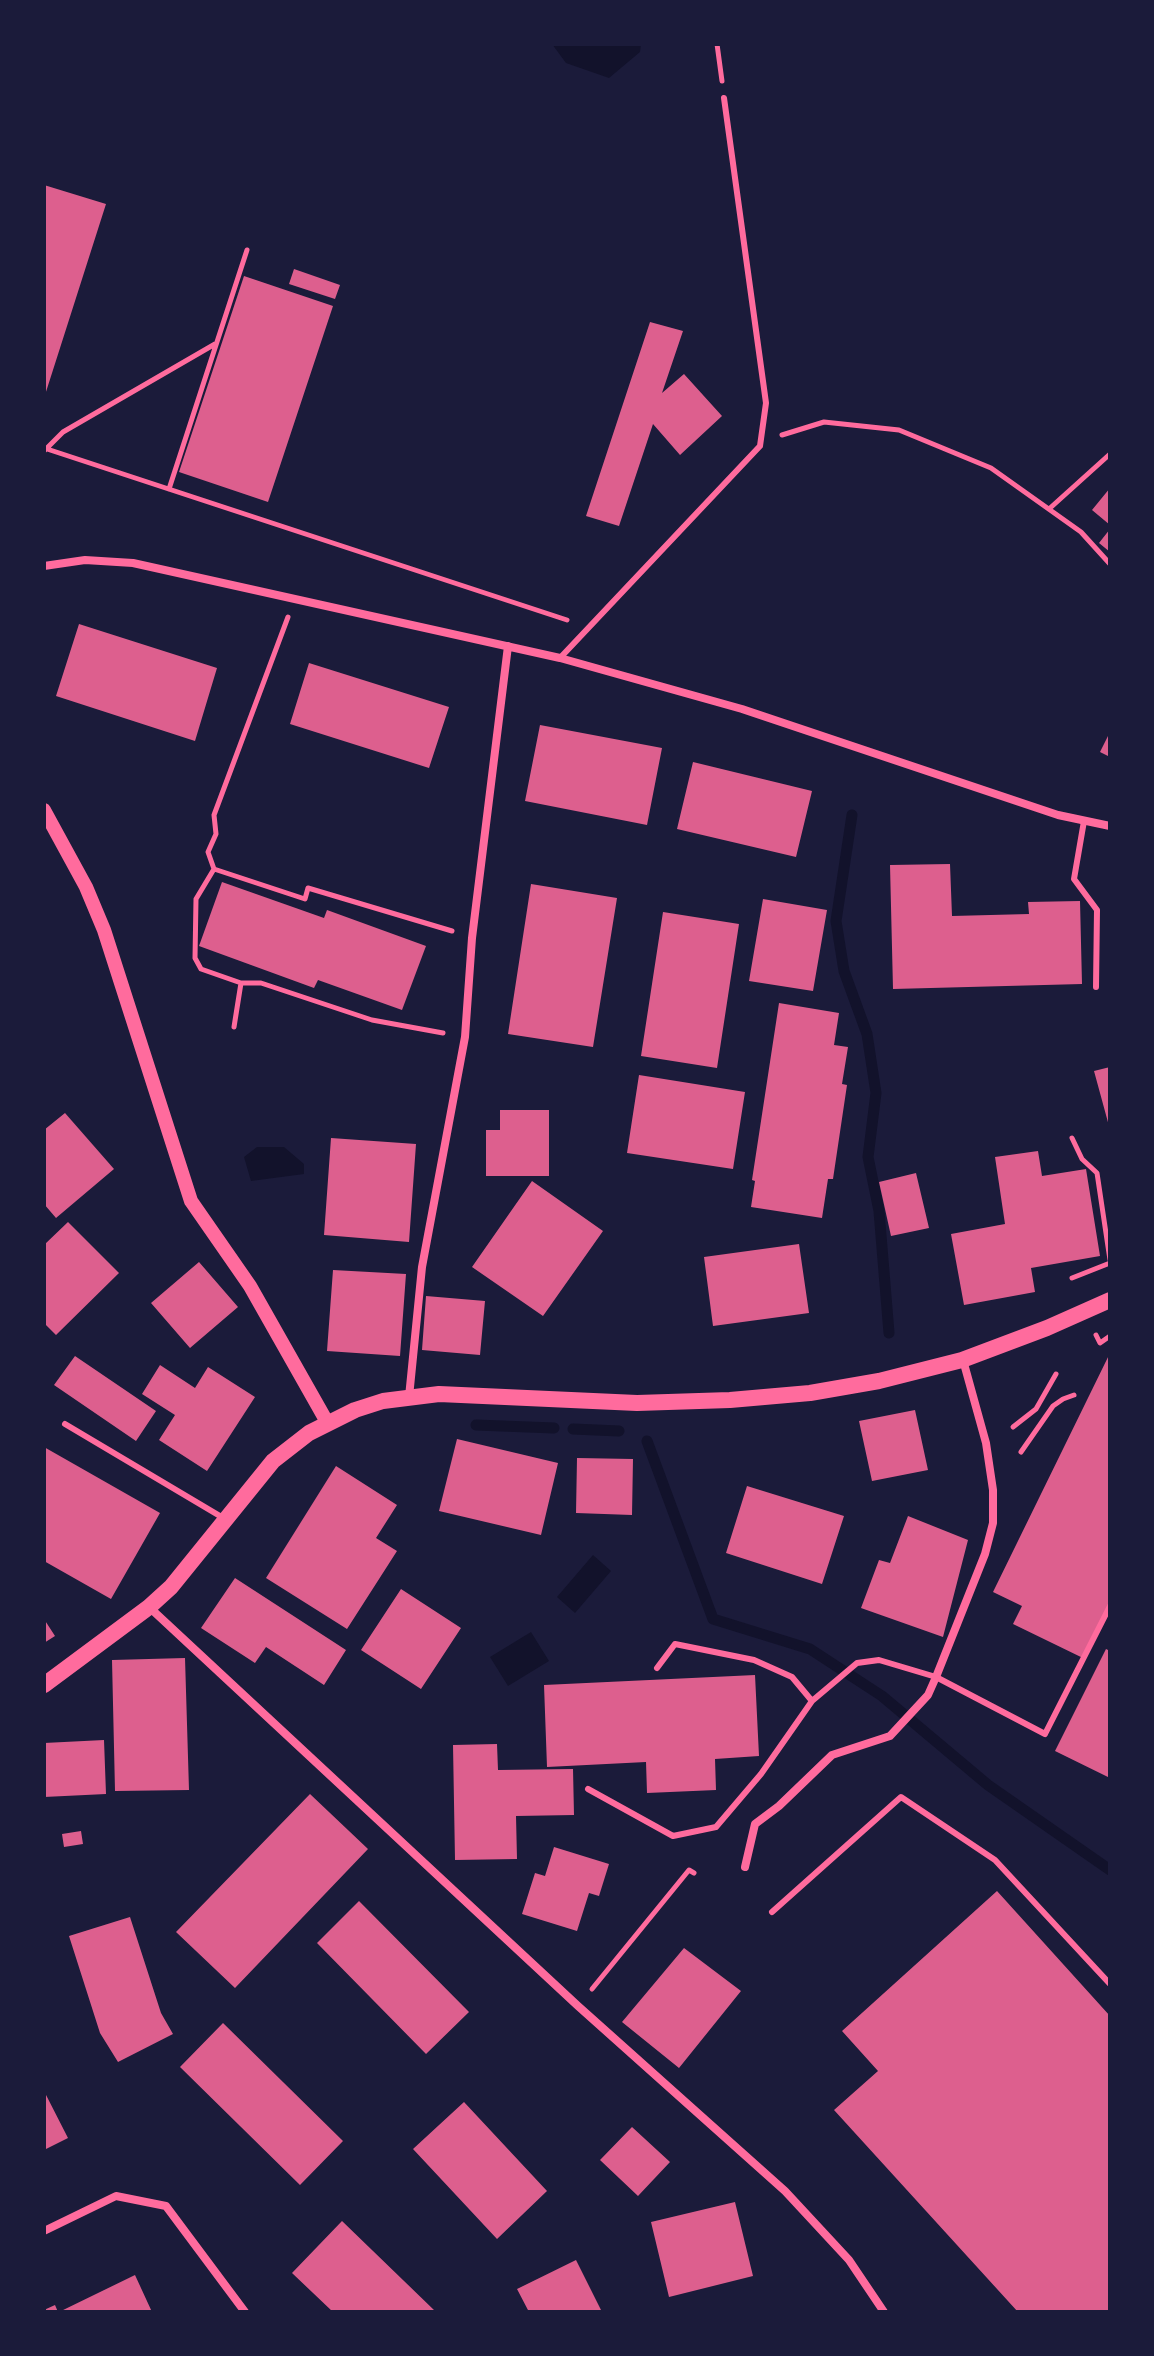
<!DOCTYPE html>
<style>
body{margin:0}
#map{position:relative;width:1154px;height:2356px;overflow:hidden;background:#1b1b3a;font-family:"Nunito Sans",sans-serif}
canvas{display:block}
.frame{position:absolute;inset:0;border:46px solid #1b1b3a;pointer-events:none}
</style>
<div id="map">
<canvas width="1154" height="2356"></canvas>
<div class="frame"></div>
</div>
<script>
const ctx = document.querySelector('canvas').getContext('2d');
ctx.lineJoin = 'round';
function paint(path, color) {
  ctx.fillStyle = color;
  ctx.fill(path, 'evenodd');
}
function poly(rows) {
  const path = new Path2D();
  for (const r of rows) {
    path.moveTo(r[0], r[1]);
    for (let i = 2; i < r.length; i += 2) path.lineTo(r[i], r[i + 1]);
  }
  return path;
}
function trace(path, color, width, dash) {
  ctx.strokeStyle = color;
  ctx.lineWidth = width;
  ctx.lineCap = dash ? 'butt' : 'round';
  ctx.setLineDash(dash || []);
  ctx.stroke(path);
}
paint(poly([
 [552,44,641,44,640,52,609,78,566,63],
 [257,1147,284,1147,304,1164,304,1174,251,1181,244,1157],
 [593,1555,611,1571,575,1613,557,1597],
 [531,1632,549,1661,508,1686,490,1657]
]), '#12122b');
trace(poly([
 [852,815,836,921,844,971,867,1034,876,1093,868,1157,879,1211,889,1333],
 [476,1425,554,1428],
 [573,1429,619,1431],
 [647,1441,713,1619,810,1649,882,1696,988,1785,1110,1870]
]), '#12122b', 11);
paint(poly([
 [44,185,106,204,45,395,44,395],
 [294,269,340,285,335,299,289,284],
 [244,276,333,306,268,502,179,472],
 [650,322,683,331,662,393,684,374,722,416,680,455,653,424,619,526,586,516],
 [1110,488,1110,525,1092,510],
 [1110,529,1110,552,1099,543],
 [79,624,217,668,195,741,56,696],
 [309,663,449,707,429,768,290,724],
 [540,725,662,748,647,825,525,801],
 [1110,732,1110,757,1100,752],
 [693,762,812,791,796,857,677,829],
 [950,864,952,916,1029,914,1028,902,1080,901,1082,984,893,989,890,865],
 [222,882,324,918,327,910,426,946,402,1010,318,980,314,988,199,946],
 [531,884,617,898,593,1047,508,1034],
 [763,899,827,910,813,991,749,981],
 [663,912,739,924,717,1068,641,1056],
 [779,1003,839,1013,834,1045,848,1047,842,1084,847,1085,833,1179,828,1179,822,1218,751,1207,755,1181,752,1180],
 [1110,1067,1110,1126,1109,1126,1094,1071],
 [639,1075,745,1092,733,1169,627,1153],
 [500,1110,549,1110,549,1176,486,1176,486,1130,500,1130],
 [65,1113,114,1169,56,1218,44,1204,44,1130],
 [331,1138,416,1144,409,1242,324,1235],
 [1038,1151,1042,1176,1086,1169,1100,1256,1031,1268,1035,1292,964,1305,951,1234,1005,1224,995,1157],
 [916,1173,929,1228,891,1236,879,1182],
 [532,1181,603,1231,543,1316,472,1267],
 [68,1222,119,1273,56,1335,44,1323,44,1245],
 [799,1244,809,1313,713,1326,704,1257],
 [199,1262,238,1307,190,1348,151,1303],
 [333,1270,406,1274,400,1356,327,1351],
 [426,1296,485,1301,480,1355,422,1350],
 [1110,1353,1110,1606,1085,1659,1013,1624,1022,1606,993,1592],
 [75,1356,156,1411,136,1441,54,1385],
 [160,1365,195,1388,208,1367,255,1397,207,1471,159,1440,175,1415,142,1394],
 [915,1410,928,1470,872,1481,859,1421],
 [457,1439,558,1463,541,1535,439,1511],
 [44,1447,160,1513,111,1599,44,1561],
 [577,1458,633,1459,632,1515,576,1513],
 [336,1466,397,1505,376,1538,397,1551,347,1629,266,1578],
 [747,1486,844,1516,822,1584,726,1553],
 [908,1516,968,1540,943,1637,861,1608,879,1560,890,1563],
 [235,1578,346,1650,324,1685,266,1647,255,1663,201,1628],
 [401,1589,461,1628,421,1689,361,1650],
 [44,1619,55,1636,44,1643],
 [1106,1649,1110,1651,1110,1778,1055,1751],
 [185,1658,189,1790,115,1791,112,1660],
 [755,1675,759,1756,715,1759,716,1790,647,1793,646,1762,547,1767,544,1685],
 [104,1740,106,1794,44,1797,44,1743],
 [497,1744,498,1770,573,1769,574,1815,516,1816,517,1859,455,1860,453,1745],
 [310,1794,368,1849,235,1988,176,1932],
 [81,1831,83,1844,64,1847,62,1834],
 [554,1847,609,1864,599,1896,589,1893,577,1931,522,1914,535,1873,545,1876],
 [997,1891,1110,2016,1110,2312,1018,2312,834,2110,878,2071,842,2031],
 [359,1901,469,2012,426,2054,317,1943],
 [130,1917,161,2013,173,2034,118,2062,100,2033,69,1936],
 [684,1948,741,1991,679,2068,622,2022],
 [223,2023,343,2141,300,2185,180,2067],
 [44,2091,68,2138,44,2150],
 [464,2102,547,2191,497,2239,413,2149],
 [632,2127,670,2162,638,2196,600,2160],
 [735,2202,753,2276,669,2297,651,2222],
 [342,2221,434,2310,432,2312,333,2312,292,2273],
 [576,2260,602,2312,529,2312,517,2289],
 [135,2275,152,2312,59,2312],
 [55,2305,58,2312,44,2312,44,2310]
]), '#dd5f8e');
trace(poly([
 [717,44,722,81],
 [782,435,824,422,899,430,991,468,1081,532,1110,564],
 [44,448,567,620],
 [44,451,63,432,215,344],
 [169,489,247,250],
 [1049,509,1110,454],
 [288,617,214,815,216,834,208,852,214,869,305,899,308,888,452,931],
 [214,869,196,899,195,958,201,969,241,983,261,983,372,1020,443,1033],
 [234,1027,241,983],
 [1072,1138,1082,1159,1097,1173,1110,1260],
 [1072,1278,1110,1263],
 [1096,1335,1100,1343,1110,1336],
 [1013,1427,1036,1409,1056,1374],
 [1021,1452,1053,1406,1063,1399,1074,1395],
 [592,1989,689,1870,694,1873]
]), '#ff6b9d', 5);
trace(poly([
 [560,658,760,446,766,403,724,98],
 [1084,821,1074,879,1097,910,1096,987],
 [65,1424,225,1519],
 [657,1668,675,1644,754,1660,792,1677,812,1701,857,1663,879,1660,936,1677,1045,1734,1110,1606],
 [588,1789,673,1836,716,1827,761,1774,812,1701],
 [772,1912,901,1797,995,1860,1110,1984]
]), '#ff6b9d', 6);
trace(poly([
 [44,566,85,560,133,563,560,658,742,709,1058,815,1110,826],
 [409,1397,422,1267,465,1037,472,938,508,646],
 [149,1607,578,2006,785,2191,849,2260,884,2312],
 [745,1867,755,1824,779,1806,832,1755,890,1736,928,1695,936,1677,985,1554,993,1523,993,1490,986,1443,963,1360],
 [44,2231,116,2196,166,2206,245,2312]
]), '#ff6b9d', 8);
trace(poly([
 [44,810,86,887,104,930,191,1201,250,1286,327,1422]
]), '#ff6b9d', 14);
trace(poly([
 [44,1685,149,1607,171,1587,273,1461,309,1433,355,1410,383,1401,439,1394,637,1403,730,1400,810,1393,879,1381,962,1360,1047,1328,1110,1300]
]), '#ff6b9d', 16);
</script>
